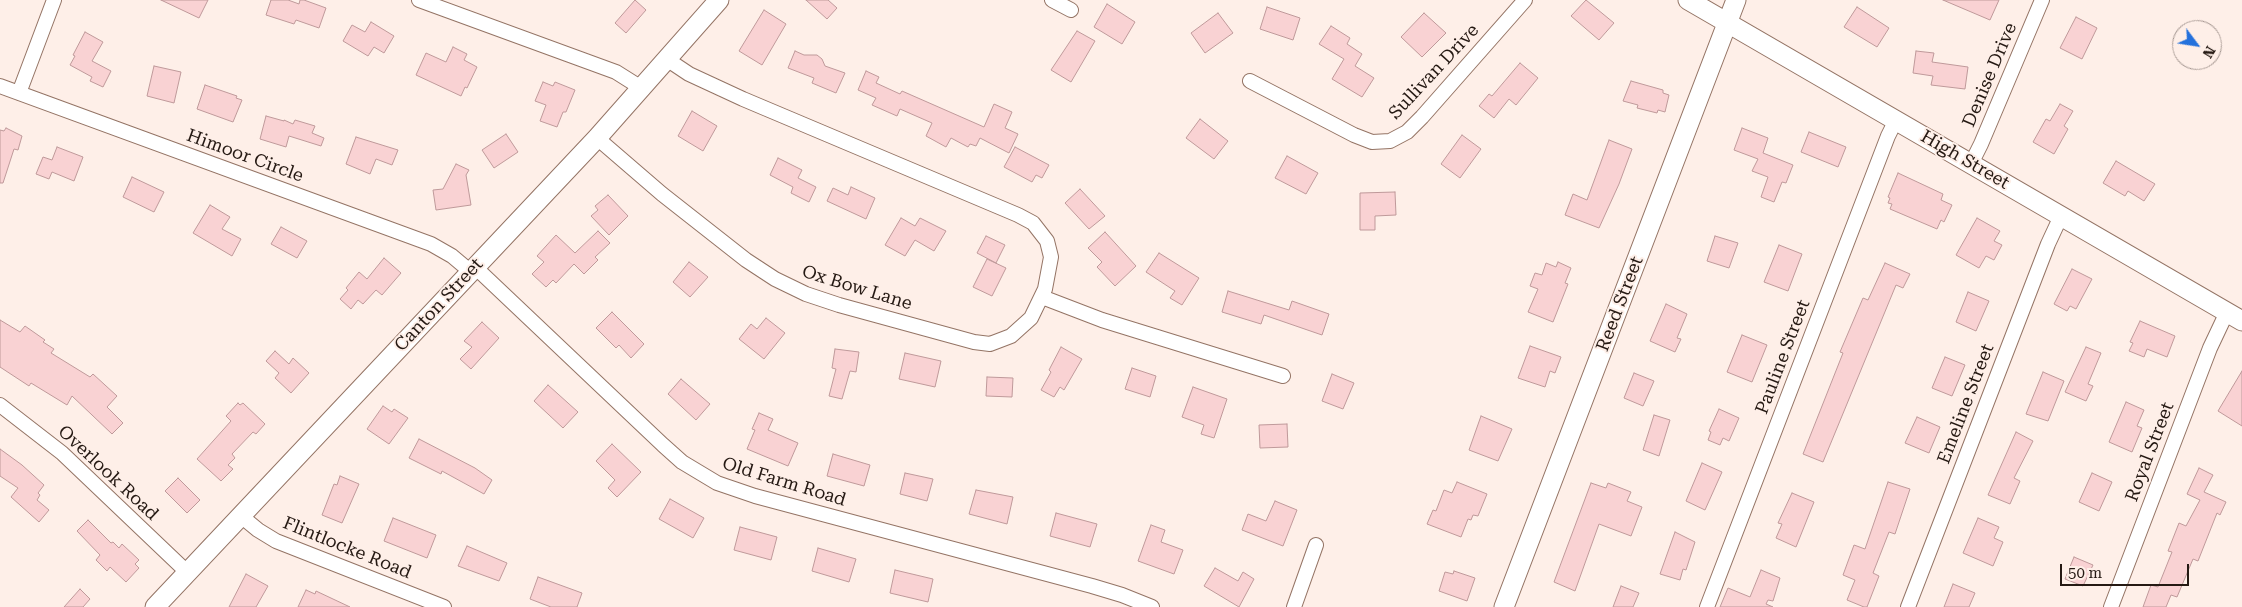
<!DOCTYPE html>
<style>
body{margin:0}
#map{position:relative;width:2242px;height:607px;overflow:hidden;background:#feefe8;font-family:"Roboto Serif",serif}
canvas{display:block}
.north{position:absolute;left:2172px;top:20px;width:50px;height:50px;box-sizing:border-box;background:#feefe8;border:1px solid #a79993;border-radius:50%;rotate:121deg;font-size:14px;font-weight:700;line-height:20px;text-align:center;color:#251913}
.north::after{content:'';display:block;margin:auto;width:18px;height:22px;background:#2471dc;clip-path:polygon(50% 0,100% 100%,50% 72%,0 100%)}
.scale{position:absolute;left:2060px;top:564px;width:129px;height:22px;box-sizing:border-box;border:2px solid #251913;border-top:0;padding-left:6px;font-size:15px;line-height:18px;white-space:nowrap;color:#251913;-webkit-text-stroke:4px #feefe8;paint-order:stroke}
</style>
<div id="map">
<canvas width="2242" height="607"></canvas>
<div class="north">N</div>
<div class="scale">50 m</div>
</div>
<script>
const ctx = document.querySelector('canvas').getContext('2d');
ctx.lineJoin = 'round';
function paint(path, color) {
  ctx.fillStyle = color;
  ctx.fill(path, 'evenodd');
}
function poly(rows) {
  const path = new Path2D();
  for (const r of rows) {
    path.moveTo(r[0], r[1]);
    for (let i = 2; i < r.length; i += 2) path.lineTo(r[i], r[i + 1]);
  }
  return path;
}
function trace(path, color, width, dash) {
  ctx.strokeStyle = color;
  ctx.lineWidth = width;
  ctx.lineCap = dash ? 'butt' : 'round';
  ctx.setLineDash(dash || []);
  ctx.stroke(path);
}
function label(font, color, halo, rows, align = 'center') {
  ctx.font = font + ' "Roboto Serif",serif';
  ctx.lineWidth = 4;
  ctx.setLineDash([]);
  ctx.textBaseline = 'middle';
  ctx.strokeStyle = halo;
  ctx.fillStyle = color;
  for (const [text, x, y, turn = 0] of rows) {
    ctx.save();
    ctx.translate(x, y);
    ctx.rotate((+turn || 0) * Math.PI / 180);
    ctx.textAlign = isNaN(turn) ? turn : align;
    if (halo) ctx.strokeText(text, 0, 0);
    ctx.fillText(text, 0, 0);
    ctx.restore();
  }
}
const building = poly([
 [161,0,208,0,199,18,161,0],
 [271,0,288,0,299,4,300,0,304,0,326,8,319,28,296,20,294,24,266,15,271,0],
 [635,0,646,10,626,33,615,23,635,0],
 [806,0,828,0,837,8,827,19,806,0],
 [1586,0,1614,23,1599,40,1571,16,1586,0],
 [1943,0,1999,0,1990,20,1943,0],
 [1107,4,1135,22,1122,44,1094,27,1107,4],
 [1267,7,1300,18,1293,40,1260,29,1267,7],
 [1857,7,1889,28,1877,47,1844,27,1857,7],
 [764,10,786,24,762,65,739,51,764,10],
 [1218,13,1233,33,1205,53,1191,33,1218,13],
 [1424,13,1446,33,1422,57,1401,37,1424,13],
 [2076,17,2097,28,2082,59,2060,48,2076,17],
 [371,22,394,36,384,53,374,47,368,56,343,41,352,25,365,32,371,22],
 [1331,26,1350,38,1347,44,1362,54,1355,66,1374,78,1362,97,1332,79,1344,59,1319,44,1331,26],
 [1077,31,1095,41,1071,82,1051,70,1077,31],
 [85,32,103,42,92,61,111,71,103,87,90,81,92,77,70,65,75,56,73,55,85,32],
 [453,47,467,54,464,60,477,67,467,88,465,87,461,96,416,75,426,53,446,62,453,47],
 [795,51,804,55,817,55,822,59,825,66,845,73,836,93,812,83,814,78,788,68,795,51],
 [1916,51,1934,53,1932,62,1968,67,1965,89,1931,85,1933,76,1913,73,1916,51],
 [1520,63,1538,78,1516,105,1509,99,1494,118,1479,106,1489,94,1492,96,1520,63],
 [154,66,181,72,174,103,147,96,154,66],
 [866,71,879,77,876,83,900,94,902,91,984,127,994,104,1012,112,1005,128,1018,134,1009,153,980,138,976,146,970,144,968,147,951,138,946,147,926,136,932,123,900,109,897,116,872,105,876,98,858,90,866,71],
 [1631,81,1663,90,1663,93,1669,95,1665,112,1658,110,1657,113,1637,108,1638,105,1623,101,1631,81],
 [543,82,553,86,555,82,575,90,566,112,563,112,557,127,540,121,546,105,535,101,543,82],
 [205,85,237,96,236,98,242,100,233,122,197,109,205,85],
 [2060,104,2073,111,2064,126,2068,129,2054,154,2033,142,2046,119,2050,121,2060,104],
 [692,111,717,126,703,151,678,136,692,111],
 [266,116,284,121,284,120,293,124,295,120,315,126,312,133,324,138,321,146,289,136,286,147,260,139,266,116],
 [1200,119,1228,141,1214,159,1186,138,1200,119],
 [6,128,22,136,18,150,14,149,3,183,0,183,0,130,4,131,6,128],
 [1742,128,1768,138,1763,153,1793,165,1786,183,1782,182,1774,202,1761,197,1768,177,1752,171,1758,159,1734,150,1742,128],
 [1809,132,1846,147,1838,167,1801,152,1809,132],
 [506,134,518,152,494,168,482,150,506,134],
 [1462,135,1481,149,1460,178,1441,164,1462,135],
 [356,137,398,150,392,165,376,159,370,174,346,164,356,137],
 [1609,140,1632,149,1619,184,1599,228,1565,215,1573,194,1587,200,1609,140],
 [57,147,83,157,74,181,52,172,49,179,36,174,43,157,52,160,57,147],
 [1015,147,1049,165,1042,178,1036,175,1032,182,1004,167,1015,147],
 [1287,156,1318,173,1306,194,1275,178,1287,156],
 [778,158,802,170,798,178,816,187,809,202,791,193,793,187,770,175,778,158],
 [2116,161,2155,184,2144,201,2128,191,2125,196,2103,183,2116,161],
 [456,164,469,170,466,175,471,205,436,210,433,190,443,189,456,164],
 [1898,173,1943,194,1941,200,1952,205,1944,222,1941,220,1937,229,1890,209,1892,204,1888,203,1890,198,1888,197,1898,173],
 [132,177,164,192,154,212,123,197,132,177],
 [851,187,875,198,866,219,827,201,833,188,848,195,851,187],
 [1080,189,1105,216,1089,229,1065,203,1080,189],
 [1395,192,1396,215,1375,216,1375,230,1360,230,1360,193,1395,192],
 [608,195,628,216,609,235,591,216,598,210,595,206,608,195],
 [210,205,230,217,222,229,241,239,232,256,193,233,210,205],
 [901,218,915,226,920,218,946,231,934,251,915,240,905,256,885,245,901,218],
 [1977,218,2000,231,1994,241,2002,245,1994,260,1986,256,1979,268,1956,255,1977,218],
 [281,227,307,241,297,258,271,244,281,227],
 [598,231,610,243,595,257,598,260,584,274,574,264,556,283,553,280,546,287,532,274,544,262,537,256,556,235,575,253,598,231],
 [1105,232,1136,266,1115,286,1097,267,1102,262,1088,248,1105,232],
 [986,236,1005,245,996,263,977,253,986,236],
 [1715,236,1738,243,1729,268,1707,261,1715,236],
 [1779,245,1802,254,1788,291,1764,282,1779,245],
 [1159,253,1199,278,1182,305,1170,298,1175,291,1146,272,1159,253],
 [384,258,401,273,382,295,376,290,363,304,358,300,351,309,340,299,348,290,346,288,359,272,367,279,384,258],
 [987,259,1006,268,992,296,973,287,987,259],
 [689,262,708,277,690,297,673,282,689,262],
 [1558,262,1571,268,1565,283,1568,284,1553,322,1528,312,1538,289,1530,286,1535,273,1542,275,1546,263,1556,267,1558,262],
 [1885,263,1910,274,1903,288,1896,285,1823,462,1803,454,1843,353,1840,352,1863,298,1868,300,1885,263],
 [2072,269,2092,279,2076,309,2070,306,2067,311,2054,304,2072,269],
 [1228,291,1289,310,1292,301,1329,314,1322,335,1264,315,1261,324,1222,312,1228,291],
 [1968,292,1989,301,1976,331,1956,322,1968,292],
 [1666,304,1687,314,1677,338,1681,339,1675,352,1650,341,1666,304],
 [612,312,644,344,631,358,619,345,616,348,596,328,612,312],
 [766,318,785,333,764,359,739,339,751,324,757,329,766,318],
 [0,320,20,332,25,326,45,340,43,342,54,349,51,353,90,377,93,374,117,396,107,407,123,423,112,434,72,396,67,405,31,383,29,386,0,367,0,320],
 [2140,321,2175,336,2167,357,2147,349,2144,357,2129,351,2133,343,2130,342,2140,321],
 [482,322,499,338,471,369,460,359,472,347,464,341,482,322],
 [1742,335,1767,345,1752,382,1727,372,1742,335],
 [1530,346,1561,357,1555,373,1550,371,1545,387,1518,378,1530,346],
 [1061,347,1082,359,1064,390,1060,387,1054,397,1041,390,1051,372,1049,370,1061,347],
 [2086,347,2101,353,2088,384,2093,386,2086,401,2065,392,2086,347],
 [835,349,859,352,856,372,850,371,842,399,829,396,836,369,832,368,835,349],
 [275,351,289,364,293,358,309,373,291,393,275,378,279,373,266,361,275,351],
 [905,353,941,361,935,387,899,379,905,353],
 [1945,357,1965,365,1952,396,1932,388,1945,357],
 [1132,368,1156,376,1150,397,1125,389,1132,368],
 [2242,371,2242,426,2218,411,2242,371],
 [2043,372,2064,381,2048,421,2026,414,2043,372],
 [1634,373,1654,381,1643,406,1624,398,1634,373],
 [1332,374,1354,383,1343,409,1322,401,1332,374],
 [987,377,1013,378,1012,397,986,396,987,377],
 [681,379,710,404,696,420,668,394,681,379],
 [548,385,578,412,563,428,534,401,548,385],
 [1193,387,1227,399,1214,438,1201,434,1204,425,1182,417,1193,387],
 [2126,402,2144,410,2137,426,2142,428,2132,452,2109,442,2126,402],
 [238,403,240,405,243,403,265,424,256,434,253,432,232,454,235,458,228,465,233,469,221,481,197,459,231,421,226,416,238,403],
 [383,406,392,412,394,409,408,418,389,444,367,429,383,406],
 [1719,409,1739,418,1729,441,1723,438,1720,445,1708,440,1711,432,1709,431,1719,409],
 [759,413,773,419,768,430,798,443,788,466,747,449,755,430,752,429,759,413],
 [1654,415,1670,420,1659,456,1643,450,1654,415],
 [1481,416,1512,429,1498,461,1469,450,1481,416],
 [1917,417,1940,427,1929,453,1905,443,1917,417],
 [1287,424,1288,447,1260,448,1259,425,1287,424],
 [2016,432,2033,441,2014,478,2020,481,2010,504,1988,495,2016,432],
 [419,439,475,468,492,480,484,494,442,471,441,474,409,458,419,439],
 [612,444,641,472,617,497,608,488,615,480,596,461,612,444],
 [0,449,22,465,44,485,38,493,40,495,37,500,49,510,39,522,11,497,18,488,0,476,0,449],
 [833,454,870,465,864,486,827,476,833,454],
 [1702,463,1722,472,1705,510,1686,501,1702,463],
 [2199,468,2213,475,2204,492,2226,502,2220,515,2217,513,2198,561,2193,559,2177,597,2171,595,2166,607,2143,607,2151,585,2158,587,2172,552,2168,551,2179,523,2186,526,2200,500,2187,494,2199,468],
 [905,473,933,479,927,501,900,494,905,473],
 [2092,473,2112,482,2099,511,2079,502,2092,473],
 [340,476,359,484,342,523,322,515,334,484,337,485,340,476],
 [178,478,200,500,187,513,165,491,178,478],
 [1457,482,1487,494,1478,516,1473,515,1471,520,1468,519,1461,537,1427,524,1433,510,1436,511,1444,490,1452,493,1457,482],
 [1888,482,1910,489,1895,534,1889,532,1873,573,1879,576,1867,607,1864,607,1847,600,1855,580,1843,575,1854,545,1865,549,1888,482],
 [1591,483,1606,488,1608,483,1631,492,1627,501,1642,507,1631,536,1599,524,1575,591,1554,582,1591,483],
 [976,490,1013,497,1007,524,969,514,976,490],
 [1792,493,1814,502,1796,547,1776,538,1782,524,1778,523,1792,493],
 [670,499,704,518,693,538,659,519,670,499],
 [1275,501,1297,510,1283,546,1242,530,1248,514,1266,521,1275,501],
 [1056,513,1097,524,1090,547,1050,536,1056,513],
 [393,518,436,535,427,558,384,541,393,518],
 [1978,518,1999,527,1994,538,2003,542,1993,566,1963,553,1978,518],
 [88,520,111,543,113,542,119,548,122,544,139,560,135,564,139,568,126,582,110,567,107,571,96,560,100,555,77,531,88,520],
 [1151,525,1165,530,1161,542,1183,550,1174,574,1138,561,1151,525],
 [740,527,777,537,771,560,734,550,740,527],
 [1675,532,1695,542,1686,570,1683,569,1680,580,1660,574,1675,532],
 [467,546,507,563,499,581,458,566,467,546],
 [818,548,856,559,849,582,812,571,818,548],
 [2074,557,2093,565,2083,586,2065,579,2074,557],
 [1215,568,1238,581,1243,572,1254,579,1239,607,1204,586,1215,568],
 [895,570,933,579,928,602,890,593,895,570],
 [1761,570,1780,578,1773,601,1768,600,1766,604,1773,607,1720,607,1728,588,1750,597,1761,570],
 [1454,571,1475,578,1467,601,1439,591,1445,572,1453,574,1454,571],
 [246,574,268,586,256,607,229,607,246,574],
 [538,577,582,593,577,607,551,607,530,599,538,577],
 [1953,584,1975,593,1969,607,1944,607,1953,584],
 [1621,586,1639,593,1633,607,1613,607,1621,586],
 [80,589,90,599,83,607,64,607,80,589],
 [306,590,315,594,316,591,350,607,298,607,306,590]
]);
paint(building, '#f9d2d3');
trace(building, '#bf999a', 1);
const street = poly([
 [419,0,616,72,643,89],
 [1052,0,1071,10],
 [1250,81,1354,135,1372,142,1390,141,1407,132,1422,117,1525,0],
 [0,86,431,244,452,256,471,272],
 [19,93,54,0],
 [597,138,662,194,746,260,775,279,806,294,839,305,974,342,990,344,1011,336,1031,318,1045,289,1051,257,1047,241,1033,223,1018,215,743,99,689,74,668,60],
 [1971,164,1981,144,2042,0],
 [475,267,663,445,682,462,717,483,755,496,1092,586,1122,595,1152,607],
 [1042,297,1102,320,1283,376],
 [0,405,62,453,188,573],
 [241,516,258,530,276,541,444,607],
 [1294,607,1316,545],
 [1707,607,1888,136,1896,120],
 [1908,607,2048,244,2061,216],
 [2111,607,2210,348,2227,312]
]);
const secondary = poly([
 [1688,0,2242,321],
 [155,607,597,138,719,0],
 [1504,607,1736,0]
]);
trace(street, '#947465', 16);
trace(secondary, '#947465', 21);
trace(street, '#fff', 14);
trace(secondary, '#fff', 19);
label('18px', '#251913', '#feefe8', [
 ["Sullivan Drive",1434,72,-47],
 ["Denise Drive",1990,75,-67],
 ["Himoor Circle",245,156,20],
 ["High Street",1965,160,30],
 ["Ox Bow Lane",857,288,17],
 ["Reed Street",1620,304,-69],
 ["Canton Street",439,305,-47],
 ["Pauline Street",1783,357,-69],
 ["Emeline Street",1966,404,-69],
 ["Royal Street",2150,452,-69],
 ["Overlook Road",108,473,43],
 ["Old Farm Road",784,482,17],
 ["Flintlocke Road",347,548,22]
]);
</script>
